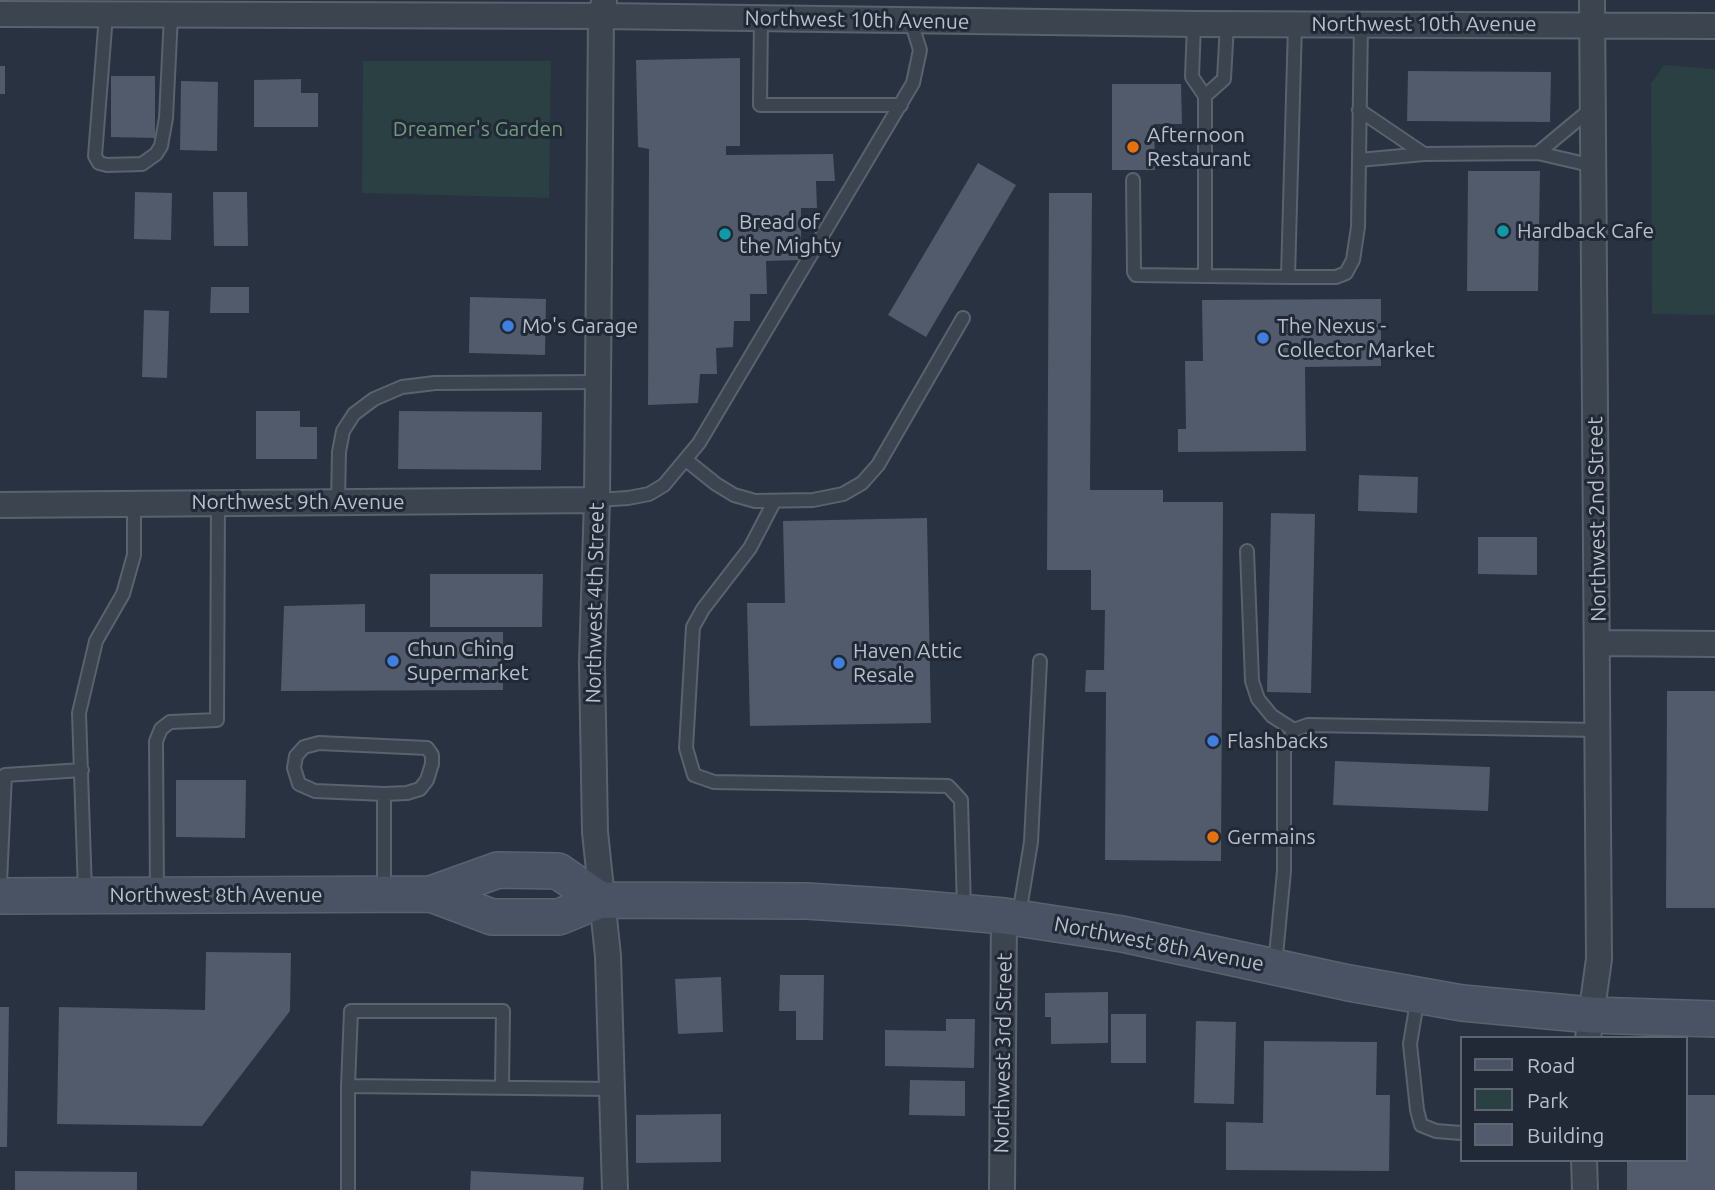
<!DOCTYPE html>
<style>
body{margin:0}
#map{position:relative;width:1715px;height:1190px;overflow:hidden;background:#283241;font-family:Ubuntu,sans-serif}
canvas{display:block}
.legend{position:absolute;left:1460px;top:1036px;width:228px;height:126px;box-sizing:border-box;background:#212936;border:2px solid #5e6572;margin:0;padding:9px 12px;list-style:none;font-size:21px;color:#b9bfcb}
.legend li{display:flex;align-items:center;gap:14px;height:35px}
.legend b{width:35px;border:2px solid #5e6572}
</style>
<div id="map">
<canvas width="1715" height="1190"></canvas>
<ul class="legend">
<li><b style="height:9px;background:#4a5363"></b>Road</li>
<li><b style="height:19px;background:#2b4043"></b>Park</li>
<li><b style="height:19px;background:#515b6b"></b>Building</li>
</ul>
</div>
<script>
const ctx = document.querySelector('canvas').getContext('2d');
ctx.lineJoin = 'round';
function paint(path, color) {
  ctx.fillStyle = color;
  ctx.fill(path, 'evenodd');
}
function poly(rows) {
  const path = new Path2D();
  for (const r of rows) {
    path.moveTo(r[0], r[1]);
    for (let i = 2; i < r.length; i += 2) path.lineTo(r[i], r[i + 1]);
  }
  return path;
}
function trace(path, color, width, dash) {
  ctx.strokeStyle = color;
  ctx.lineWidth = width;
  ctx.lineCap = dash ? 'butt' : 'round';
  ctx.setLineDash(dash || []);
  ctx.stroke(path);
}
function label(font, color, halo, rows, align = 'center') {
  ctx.font = font + ' Ubuntu,sans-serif';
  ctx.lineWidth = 6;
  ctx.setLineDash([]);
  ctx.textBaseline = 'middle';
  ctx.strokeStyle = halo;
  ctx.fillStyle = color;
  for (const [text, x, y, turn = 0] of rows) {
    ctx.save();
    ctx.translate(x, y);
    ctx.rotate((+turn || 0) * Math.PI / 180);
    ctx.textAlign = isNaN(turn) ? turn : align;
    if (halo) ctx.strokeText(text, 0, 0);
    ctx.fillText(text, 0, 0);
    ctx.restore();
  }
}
paint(poly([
 [363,61,551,61,549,198,362,193],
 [1664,65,1715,69,1715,315,1652,314,1651,84]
]), '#2b4043');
paint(poly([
 [740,58,740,146,726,146,726,155,833,154,835,181,816,181,817,208,801,208,801,260,766,261,767,294,750,294,750,321,734,321,733,347,716,348,717,374,700,374,698,403,648,405,649,149,638,147,636,60],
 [0,66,5,66,5,94,0,94],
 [1408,71,1551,72,1550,122,1407,121],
 [111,76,155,76,155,138,111,137],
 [301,79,301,93,318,93,318,127,254,127,254,80],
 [181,81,218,82,217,151,180,150],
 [1112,84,1181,84,1182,124,1154,124,1155,170,1112,170],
 [978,163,1016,185,926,337,888,315],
 [1468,171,1540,171,1538,291,1467,291],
 [135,192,172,193,171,240,134,239],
 [213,192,247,192,248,246,214,246],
 [1049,193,1092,193,1090,490,1163,490,1163,502,1223,502,1221,861,1105,860,1106,692,1085,692,1086,670,1104,670,1105,610,1091,610,1091,570,1047,570],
 [211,287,249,287,249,313,210,313],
 [470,297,546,299,545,355,469,353],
 [1381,299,1381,366,1305,367,1306,451,1178,452,1178,429,1186,429,1185,361,1203,361,1202,300],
 [144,310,169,311,167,378,142,377],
 [256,411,300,411,300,427,317,427,317,459,256,459],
 [399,411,542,412,541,470,398,469],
 [1359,475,1418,477,1417,513,1358,511],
 [1271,513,1315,514,1311,693,1267,692],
 [927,518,931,723,750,726,747,603,785,603,783,521],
 [1478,537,1537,537,1537,575,1478,574],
 [430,574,543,574,542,627,430,627],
 [365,604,365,632,503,632,503,690,281,691,284,606],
 [1667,691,1715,691,1715,908,1666,908],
 [1335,761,1490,767,1488,811,1333,805],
 [176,780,246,780,245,838,176,837],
 [206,952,291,953,290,1011,202,1126,57,1124,59,1007,205,1010],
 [780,975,824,975,823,1040,796,1040,796,1011,779,1011],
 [721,977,723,1032,678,1034,675,979],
 [1108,992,1108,1043,1051,1044,1051,1017,1045,1017,1045,993],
 [0,1007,9,1007,7,1147,0,1147],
 [1111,1014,1146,1014,1146,1063,1111,1063],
 [946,1019,975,1019,974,1068,885,1066,885,1030,946,1031],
 [1196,1021,1236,1022,1234,1104,1194,1103],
 [1264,1041,1377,1042,1376,1095,1390,1095,1389,1171,1226,1170,1226,1122,1263,1123],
 [910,1080,965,1081,965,1116,909,1115],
 [1685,1095,1715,1095,1715,1190,1627,1190,1627,1160,1685,1160],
 [721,1114,721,1162,636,1163,636,1115],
 [15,1171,137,1172,137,1190,15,1190],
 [471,1171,584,1177,583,1190,470,1190]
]), '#515b6b');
const lane = poly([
 [106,15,95,156,99,163,107,165,142,164,156,154,161,146,166,118,171,15],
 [761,19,760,105,901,105],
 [1194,24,1192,77,1205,96,1205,276,1288,277,1336,277,1346,273,1353,260,1358,227,1361,24],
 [1205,96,1224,79,1227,24],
 [1359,110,1424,154],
 [1538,153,1592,108],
 [1359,160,1424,154,1538,153,1594,166],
 [1133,180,1134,272,1136,275,1205,276],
 [1288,277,1295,24],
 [686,460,716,484,734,495,755,501,813,500,843,494,862,483,878,465,963,318],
 [597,500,628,498,649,494,664,485,699,443,913,83,920,50,911,21],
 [338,502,339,452,343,431,354,414,374,399,402,387,435,383,598,382],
 [774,502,750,548,703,609,693,627,686,748,694,775,714,782,948,786,961,800,964,909],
 [1247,551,1252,681,1258,699,1272,716,1294,730],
 [0,882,5,775,82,770],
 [384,891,384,794,315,791,299,784,294,768,296,756,304,747,319,743,427,748,432,755,432,764,427,780,420,789,407,793,384,794],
 [85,892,79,713,96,641,123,594,134,555,134,504],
 [157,895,156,741,161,729,170,722,217,720,218,503],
 [1019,915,1031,842,1040,661],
 [1275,966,1284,871,1284,751,1294,730,1308,725,1598,730],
 [1418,996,1410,1044,1417,1110,1421,1125,1436,1131,1461,1133],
 [348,1086,351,1011,503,1011,502,1086],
 [348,1190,348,1086,612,1089]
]);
const street = poly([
 [604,2,601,16,597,500,592,663,595,832,608,956,615,1190],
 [0,14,601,16,1194,24,1715,26],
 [0,505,597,500],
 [1598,643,1715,644],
 [1588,1038,1599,959,1592,0],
 [1584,1160,1585,1190],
 [1002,1190,1004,916]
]);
const secondary = poly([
 [431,894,492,917,559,917,600,900,806,901,901,907,1004,916,1122,934,1349,983,1462,1003,1591,1015,1715,1019],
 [0,896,431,894,498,870,558,871,600,900]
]);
trace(lane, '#5a626e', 16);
trace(street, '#5a626e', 28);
trace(secondary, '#5a626e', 38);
trace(lane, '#3c4450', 12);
trace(street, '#3c4450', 24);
trace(secondary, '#4a5363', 35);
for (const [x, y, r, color] of [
 [1133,147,7,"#e8710a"],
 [1503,231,7,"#0f9aa8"],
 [725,234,7,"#0f9aa8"],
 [508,326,7,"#3f7fe0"],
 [1263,338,7,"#3f7fe0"],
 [393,661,7,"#3f7fe0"],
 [839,663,7,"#3f7fe0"],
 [1213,741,7,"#3f7fe0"],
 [1213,837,7,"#e8710a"]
]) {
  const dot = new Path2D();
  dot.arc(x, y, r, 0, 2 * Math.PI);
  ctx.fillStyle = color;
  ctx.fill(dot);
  trace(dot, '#212936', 2.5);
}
label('21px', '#b9bfcb', '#212936', [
 ["Northwest 10th Avenue",857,20,1],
 ["Northwest 10th Avenue",1424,24],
 ["Northwest 9th Avenue",298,502],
 ["Northwest 2nd Street",1597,519,-91],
 ["Northwest 4th Street",595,603,-89],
 ["Northwest 8th Avenue",216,895],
 ["Northwest 8th Avenue",1159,944,11],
 ["Northwest 3rd Street",1003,1053,-89]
]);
label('21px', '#719a7c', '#212936', [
 ["Dreamer's Garden",478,129]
]);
label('21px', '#b9bfcb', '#212936', [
 ["Afternoon",1147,135],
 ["Restaurant",1147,159],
 ["Bread of",739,222],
 ["the Mighty",739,246],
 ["Hardback Cafe",1517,231],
 ["Mo's Garage",522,326],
 ["The Nexus -",1277,326],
 ["Collector Market",1277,350],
 ["Chun Ching",407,649],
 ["Supermarket",407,673],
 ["Haven Attic",853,651],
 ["Resale",853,675],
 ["Flashbacks",1227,741],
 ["Germains",1227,837]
], 'left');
</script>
